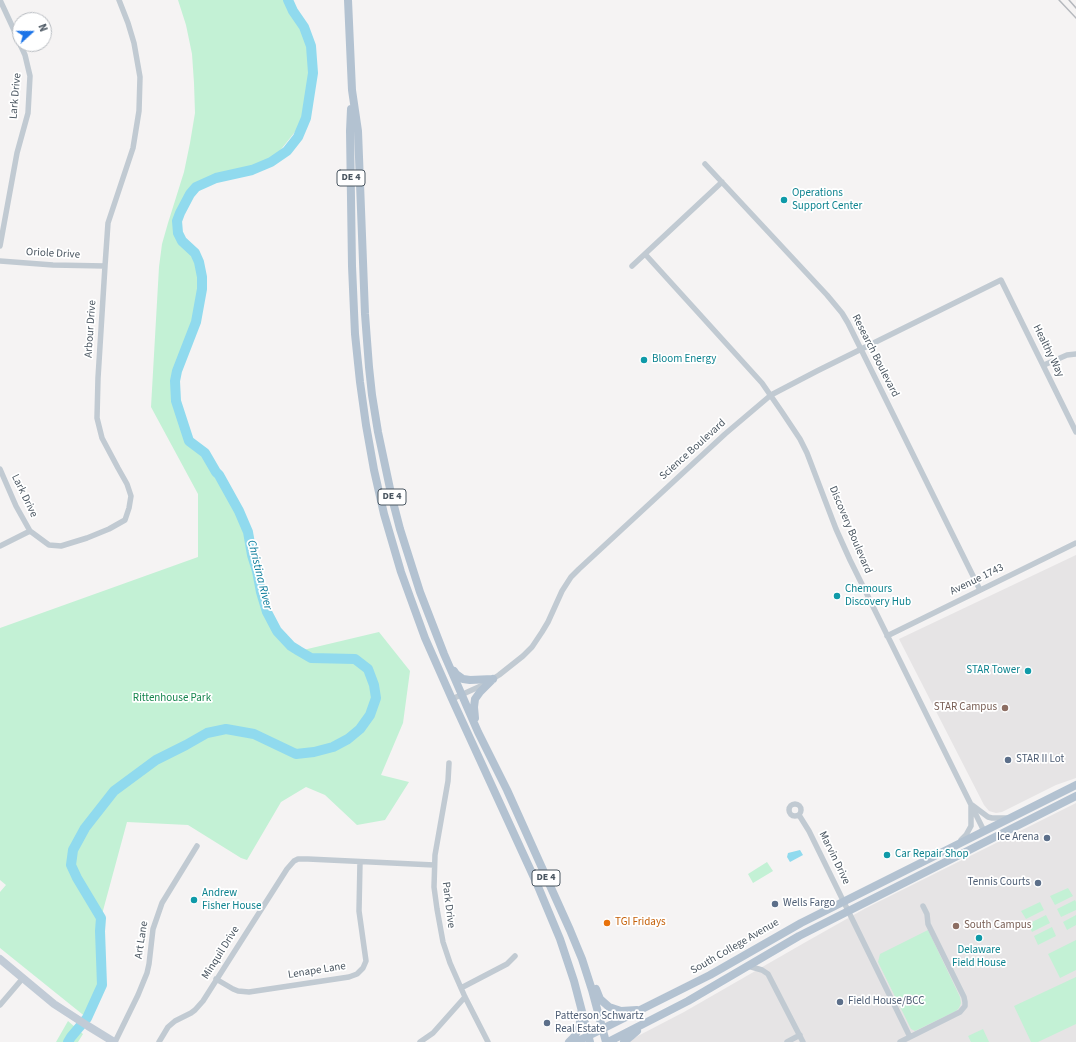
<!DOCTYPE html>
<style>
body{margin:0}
#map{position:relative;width:1076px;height:1042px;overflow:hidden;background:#f5f3f3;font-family:"Source Sans 3",sans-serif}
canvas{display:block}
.north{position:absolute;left:12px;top:12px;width:40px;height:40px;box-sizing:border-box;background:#fff;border:1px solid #b7bbc0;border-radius:50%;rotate:69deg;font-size:11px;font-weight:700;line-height:16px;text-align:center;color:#4a5661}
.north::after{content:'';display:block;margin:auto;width:14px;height:18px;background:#1a73e8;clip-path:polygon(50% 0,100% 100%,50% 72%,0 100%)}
</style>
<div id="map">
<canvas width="1076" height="1042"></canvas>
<div class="north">N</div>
</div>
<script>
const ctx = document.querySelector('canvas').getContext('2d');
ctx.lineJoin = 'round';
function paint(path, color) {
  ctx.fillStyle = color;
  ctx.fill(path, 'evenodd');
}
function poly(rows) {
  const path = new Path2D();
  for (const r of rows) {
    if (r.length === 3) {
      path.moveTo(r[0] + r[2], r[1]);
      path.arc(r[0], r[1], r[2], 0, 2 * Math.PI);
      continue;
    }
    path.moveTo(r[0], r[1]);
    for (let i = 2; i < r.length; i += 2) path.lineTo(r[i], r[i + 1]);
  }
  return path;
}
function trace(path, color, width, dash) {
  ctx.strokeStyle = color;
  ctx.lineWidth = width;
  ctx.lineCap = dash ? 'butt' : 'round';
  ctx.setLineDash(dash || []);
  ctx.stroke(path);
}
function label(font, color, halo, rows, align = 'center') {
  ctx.font = font + ' "Source Sans 3",sans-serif';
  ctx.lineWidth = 3.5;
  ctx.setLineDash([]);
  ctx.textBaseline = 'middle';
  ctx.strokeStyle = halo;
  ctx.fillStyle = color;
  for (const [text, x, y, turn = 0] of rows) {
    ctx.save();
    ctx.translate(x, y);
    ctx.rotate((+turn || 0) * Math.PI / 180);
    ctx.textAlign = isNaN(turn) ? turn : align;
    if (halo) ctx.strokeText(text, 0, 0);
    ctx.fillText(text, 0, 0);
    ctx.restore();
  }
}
paint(poly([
 [1076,555,1076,778,1056,785,1002,812,996,813,989,811,984,805,899,639],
 [1076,803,1076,1042,630,1042,634,1038,684,1012,804,943,866,908]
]), '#e6e4e5');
paint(poly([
 [178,0,288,0,311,46,306,118,271,162,252,170,216,178,196,187,190,194,177,221,178,233,179,237,182,241,195,253,199,262,202,277,202,289,196,322,177,371,175,381,176,401,178,409,189,441,205,453,216,472,219,475,239,511,248,532,252,555,257,571,261,592,267,612,277,631,284,638,299,651,379,632,410,671,403,723,381,775,409,782,385,820,357,825,325,795,306,787,281,802,247,860,241,858,188,825,127,822,101,918,100,931,102,985,87,1018,0,948,0,892,6,885,0,880,0,628,198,557,198,494,151,407,159,267,162,244,168,223,184,172,190,143,195,113,194,83,192,54,186,25],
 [767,862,773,871,753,883,748,874],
 [1068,888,1073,896,1055,905,1050,896],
 [1075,900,1076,902,1076,910,1061,917,1057,909],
 [1040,902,1044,910,1026,919,1021,911],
 [1046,915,1050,923,1032,932,1028,924],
 [1076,915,1076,925,1067,930,1063,922],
 [1052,927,1056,936,1038,945,1034,936],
 [928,930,960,997,961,1003,959,1008,956,1011,915,1031,911,1029,878,962,880,954],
 [1076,940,1076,970,1060,978,1048,954],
 [1076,977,1076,1024,1038,1042,1031,1042,1014,1006],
 [68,1021,83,1034,78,1042,56,1042],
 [983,1029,989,1042,971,1042,968,1036]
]), '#c3f1d5');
paint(poly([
 [800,850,803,855,790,862,787,857,788,853]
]), '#90daee');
trace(poly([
 [68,1042,71,1037,87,1018,102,985,100,931,101,918,77,878,71,865,73,850,85,828,114,791,156,760,186,745,207,733,226,729,254,734,296,754,314,752,333,747,348,739,360,729,370,715,376,698,374,685,368,669,355,659,311,658,299,651,291,646,277,631,267,612,261,592,257,571,252,555,248,532,239,511,219,475,216,472,205,453,189,441,176,401,175,381,177,371,196,322,202,289,202,277,199,262,195,253,182,241,178,233,177,221,180,213,190,194,196,187,216,178,252,170,271,162,287,151,298,137,306,118,313,73,311,46,304,27,293,11,288,0]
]), '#90daee', 10);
trace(poly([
 [0,0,20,43],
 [705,164,827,295,842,313,848,323,980,590],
 [0,246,17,153,28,113,30,76,25,55,20,44],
 [645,254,762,383,782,412,800,439,807,453,836,529,850,560,984,831],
 [0,261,53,265,105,266],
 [632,266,722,182],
 [1044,365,1067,355,1076,354],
 [0,469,16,506,30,531,49,545,61,546,87,538,109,529,125,520,129,508,131,496,127,484,118,468,102,438,97,418,98,378,105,266,108,223,133,148,139,111,140,77,134,43,128,23,119,0],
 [0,546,30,531],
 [887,636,1076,543],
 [452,699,483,685,499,675,523,656,532,647,542,632,548,622,562,591,571,577,579,569,725,434,771,395,817,371,1001,280,1076,432],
 [449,763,448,781,435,855,434,887,437,909,443,942,450,963,465,997,488,1042],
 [795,810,6],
 [972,805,988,817,992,818,1008,818],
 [799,815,809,831,910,1037],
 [961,840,966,835,971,826,971,806],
 [748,966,762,970,768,974,803,1042],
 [216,979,233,989,238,991,249,992,349,977,357,974,363,968,366,961,359,911,360,862],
 [461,988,507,964,515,956],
 [0,1005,23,978],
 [115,1042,138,995,147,973,149,964,153,929,162,903,197,846],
 [159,1042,168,1027,175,1021,191,1013,195,1010,203,1001,287,869,294,861,298,859,308,859,434,865],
 [420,1042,433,1033,465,997],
 [787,1042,800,1035],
 [900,1042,960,1012,965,1006,965,1002,964,997,928,924,927,914,923,906]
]), '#c1cad2', 5.5);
trace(poly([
 [0,959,54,1004,88,1026,114,1042]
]), '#c1cbd6', 8);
trace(poly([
 [348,0,352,90,358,131,365,314,369,367,372,395,378,432,392,498,400,529,420,592,444,654,478,732,507,790,570,930,582,959,592,990,606,1042],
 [351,109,350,131,352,266,355,334,360,382,366,425,374,470,384,514,401,572,425,638,452,699,537,884,560,939,574,981,590,1042],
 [454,671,456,674,463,679,470,680,493,679],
 [475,718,474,707,475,699,480,692,493,679],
 [596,989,600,999,609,1007,621,1011,637,1010],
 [569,1042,574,1037,580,1026,580,1014],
 [576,1042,710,975,801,923,1076,785],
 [608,1042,688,1001,799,936,1076,796],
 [624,1042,637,1031]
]), '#b3c2d1', 8);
trace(poly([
 [1059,0,1076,18],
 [1069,0,1076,8]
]), '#b5b8bd', 1.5);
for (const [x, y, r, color] of [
 [784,200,4,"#0f9aa8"],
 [644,360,4,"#0f9aa8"],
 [837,596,4,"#0f9aa8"],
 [1028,671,4,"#0f9aa8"],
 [1005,708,4,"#8d6e63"],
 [1008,760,4,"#5c6f8a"],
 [1047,838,4,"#5c6f8a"],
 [887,855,4,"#0f9aa8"],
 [1038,883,4,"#5c6f8a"],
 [194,900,4,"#0f9aa8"],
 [775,904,4,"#5c6f8a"],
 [607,923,4,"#e8710a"],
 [956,926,4,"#8d6e63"],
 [979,938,4,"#0f9aa8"],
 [840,1002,4,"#5c6f8a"],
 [547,1023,4,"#5c6f8a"]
]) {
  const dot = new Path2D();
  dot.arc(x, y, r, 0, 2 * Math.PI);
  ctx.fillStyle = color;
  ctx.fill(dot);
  trace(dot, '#fff', 1.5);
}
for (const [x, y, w] of [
 [351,178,28],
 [392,497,28],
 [546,878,28]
]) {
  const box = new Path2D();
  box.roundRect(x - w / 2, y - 8, w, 16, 3);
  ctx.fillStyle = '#fff';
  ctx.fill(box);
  trace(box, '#4a5661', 1);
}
label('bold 10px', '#4a5661', null, [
 ["DE 4",351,178],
 ["DE 4",392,497],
 ["DE 4",546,878]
]);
label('11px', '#4a5661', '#fff', [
 ["Lark Drive",16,96,-85],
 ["Oriole Drive",53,254,3],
 ["Arbour Drive",91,329,-86],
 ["Healthy Way",1048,351,64],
 ["Research Boulevard",875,356,63],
 ["Science Boulevard",693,450,-42],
 ["Lark Drive",24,496,64],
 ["Discovery Boulevard",850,530,67],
 ["Avenue 1743",977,580,-26],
 ["Marvin Drive",834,858,64],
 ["Park Drive",448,905,83],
 ["Art Lane",142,940,-81],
 ["South College Avenue",735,947,-30],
 ["Minquil Drive",221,953,-58],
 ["Lenape Lane",317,971,-9]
]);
label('11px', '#0d838f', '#fff', [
 ["Operations",792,194],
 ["Support Center",792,207],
 ["Bloom Energy",652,360],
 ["Chemours",845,590],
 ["Discovery Hub",845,603],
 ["STAR Tower",1020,671,"right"],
 ["Car Repair Shop",895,855],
 ["Andrew",202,894],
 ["Fisher House",202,907],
 ["Delaware",979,951,"center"],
 ["Field House",979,964,"center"]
], 'left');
label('11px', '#17864f', '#fff', [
 ["Rittenhouse Park",172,699]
]);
label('11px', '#785e54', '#fff', [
 ["STAR Campus",997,708],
 ["South Campus",964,926,"left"]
], 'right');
label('11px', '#4e5e75', '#fff', [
 ["STAR II Lot",1016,760],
 ["Ice Arena",1039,838,"right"],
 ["Tennis Courts",1030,883,"right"],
 ["Wells Fargo",783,904],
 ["Field House/BCC",848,1002],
 ["Patterson Schwartz",555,1017],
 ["Real Estate",555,1030]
], 'left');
label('11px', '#c56008', '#fff', [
 ["TGI Fridays",615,923]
], 'left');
label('italic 12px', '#0c7c9b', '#fff', [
 ["Christina River",259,575,76]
]);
</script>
